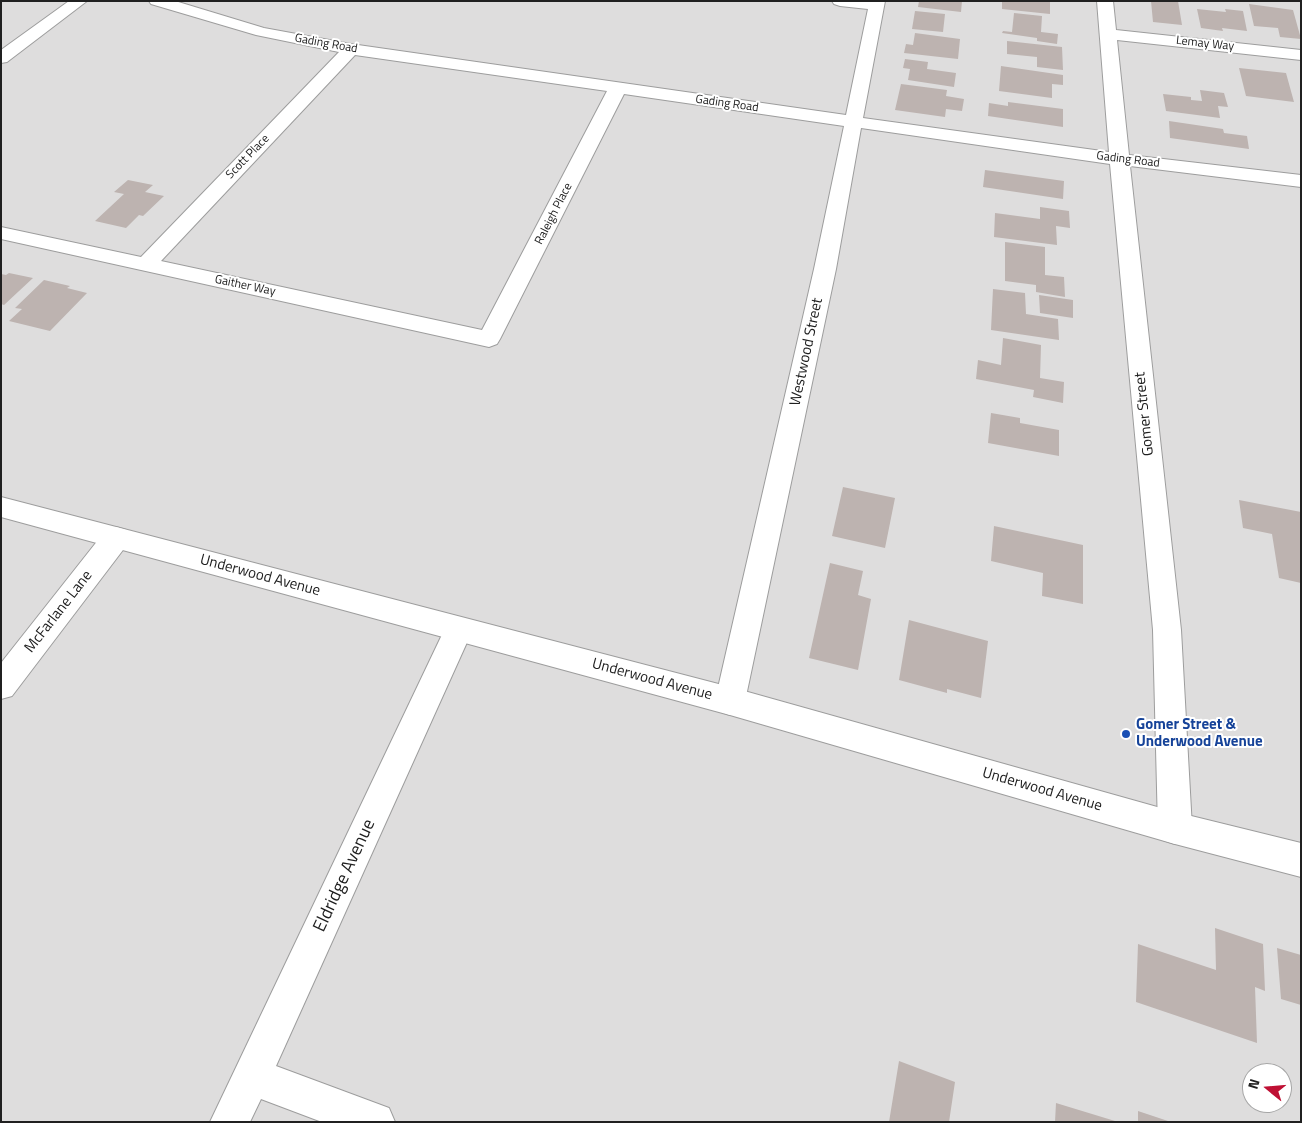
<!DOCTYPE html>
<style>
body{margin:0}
#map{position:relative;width:1302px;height:1123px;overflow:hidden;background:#f0ebe7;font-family:"Titillium Web",sans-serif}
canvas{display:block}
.frame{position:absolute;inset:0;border:2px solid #202020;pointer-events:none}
.north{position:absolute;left:1242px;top:1063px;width:50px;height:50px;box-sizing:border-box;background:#fff;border:1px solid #a6a6a6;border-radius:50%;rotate:287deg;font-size:14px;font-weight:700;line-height:20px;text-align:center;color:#202020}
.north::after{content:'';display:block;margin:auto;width:18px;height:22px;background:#bf1034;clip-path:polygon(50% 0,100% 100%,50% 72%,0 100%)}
</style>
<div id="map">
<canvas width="1302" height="1123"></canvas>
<div class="frame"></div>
<div class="north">N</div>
</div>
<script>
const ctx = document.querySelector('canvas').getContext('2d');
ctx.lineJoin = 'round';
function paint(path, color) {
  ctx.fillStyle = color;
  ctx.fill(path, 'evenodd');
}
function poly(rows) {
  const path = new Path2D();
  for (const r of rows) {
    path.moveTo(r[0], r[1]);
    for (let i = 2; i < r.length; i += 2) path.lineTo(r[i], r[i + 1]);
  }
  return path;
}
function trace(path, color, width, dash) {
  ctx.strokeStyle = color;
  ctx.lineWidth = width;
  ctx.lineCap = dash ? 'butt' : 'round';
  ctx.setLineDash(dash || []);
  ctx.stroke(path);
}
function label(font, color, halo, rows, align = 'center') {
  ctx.font = font + ' "Titillium Web",sans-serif';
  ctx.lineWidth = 4;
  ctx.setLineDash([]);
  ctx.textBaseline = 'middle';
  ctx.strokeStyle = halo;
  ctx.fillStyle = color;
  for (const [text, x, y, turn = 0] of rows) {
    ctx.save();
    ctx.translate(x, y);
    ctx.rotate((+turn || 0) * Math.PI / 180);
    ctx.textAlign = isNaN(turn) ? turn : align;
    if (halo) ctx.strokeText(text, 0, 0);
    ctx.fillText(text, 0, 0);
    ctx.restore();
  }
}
paint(poly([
 [1,1,1301,1,1301,1122,1,1122],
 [1252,1073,1282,1073,1282,1103,1252,1103]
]), '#dedddd');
paint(poly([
 [919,1,962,1,961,12,918,7],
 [1002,1,1050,1,1050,14,1002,9],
 [1151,1,1178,1,1182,25,1153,22],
 [1249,4,1293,10,1301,39,1280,37,1278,28,1254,26],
 [1197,9,1226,12,1225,9,1243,11,1247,31,1222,28,1223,31,1201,28],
 [915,11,945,14,943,32,912,29],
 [1014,13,1042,16,1041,32,1058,34,1057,44,1037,41,1037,38,1002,33,1003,31,1012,32],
 [915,33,960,39,958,59,904,53,906,44,913,45],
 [1007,41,1062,47,1063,70,1037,67,1037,57,1007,54],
 [905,59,928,62,927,69,956,73,954,87,908,80,910,69,903,68],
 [1001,66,1063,75,1063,85,1052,84,1052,98,999,91],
 [1239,68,1286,73,1294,102,1246,96],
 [901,84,947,90,946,96,964,99,962,111,946,109,945,117,895,110],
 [1200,90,1224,93,1228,107,1218,106,1220,118,1166,111,1163,94,1191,97,1191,100,1202,101],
 [1008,102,1063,109,1063,127,988,116,989,103,1008,106],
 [1169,121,1223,129,1224,133,1247,136,1249,149,1170,138],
 [985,170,1064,181,1063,199,983,187],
 [128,180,153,185,145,192,164,196,143,216,139,215,126,228,95,221,124,194,114,192],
 [1040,207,1069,211,1070,228,1056,226,1057,245,994,237,995,213,1040,219],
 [1005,242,1045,247,1045,275,1064,277,1065,297,1036,292,1036,285,1005,281],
 [9,273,33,278,4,305,1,304,1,274,6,275],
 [44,280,70,286,67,288,87,293,50,331,9,321,22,309,15,308],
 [993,289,1025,293,1026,314,1058,319,1059,340,991,330],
 [1039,295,1073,300,1073,318,1040,313],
 [1003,338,1041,345,1040,378,1064,382,1063,403,1033,397,1034,390,976,379,978,360,1001,365],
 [991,413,1020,418,1020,423,1059,430,1059,456,988,443],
 [843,487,895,498,885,548,832,536],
 [1239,500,1301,512,1301,583,1279,578,1272,534,1243,528],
 [994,526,1083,545,1083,604,1042,596,1043,573,991,561],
 [830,563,863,571,858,595,871,599,858,670,809,658],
 [909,620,988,641,981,698,947,689,947,693,899,680],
 [1215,928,1263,944,1265,991,1255,987,1257,1043,1136,1002,1138,944,1216,970],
 [1277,948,1301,955,1301,1005,1281,999],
 [899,1061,955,1082,949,1122,889,1122],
 [1056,1103,1115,1121,1115,1122,1055,1122],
 [1138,1111,1168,1121,1168,1122,1138,1122]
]), '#bdb3b0');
const minor = poly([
 [69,1,87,1,7,62,1,63,1,50,69,1],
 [149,1,175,1,264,28,351,44,846,115,868,9,840,6,834,4,832,1,885,1,863,118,1109,152,1097,1,1113,1,1116,30,1301,50,1301,60,1117,40,1129,155,1301,175,1301,187,1130,166,1181,630,1192,828,1187,840,1175,844,1163,840,1158,828,1153,630,1110,164,861,128,836,269,745,701,741,711,730,715,719,711,715,701,814,269,844,126,624,94,500,339,497,344,489,347,1,239,1,227,141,257,339,52,256,35,151,4,149,1],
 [355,55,607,91,482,330,161,261,355,55],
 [116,527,126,530,130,538,126,546,12,696,1,699,1,663,106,530,116,527],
 [459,617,469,620,473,629,276,1066,389,1108,395,1122,322,1122,261,1099,250,1122,210,1122,449,620,459,617]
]);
const tertiary = poly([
 [1,497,730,687,1175,812,1301,843,1301,877,1175,844,730,715,1,517,1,497]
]);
trace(minor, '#9d9d9d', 2);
trace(tertiary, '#9d9d9d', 2);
paint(minor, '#fff');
paint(tertiary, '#fff');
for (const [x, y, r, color] of [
 [1126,734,5,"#1a4fb4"]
]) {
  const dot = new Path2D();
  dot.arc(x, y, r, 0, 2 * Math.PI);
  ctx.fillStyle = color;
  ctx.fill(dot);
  trace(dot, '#fff', 2);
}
label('12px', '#202020', '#fff', [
 ["Gading Road",326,44,10],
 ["Lemay Way",1205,44,6],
 ["Gading Road",727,104,8],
 ["Scott Place",248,157,-46],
 ["Gading Road",1128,160,7],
 ["Raleigh Place",554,214,-63],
 ["Gaither Way",245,286,12]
]);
label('15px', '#202020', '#fff', [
 ["Westwood Street",807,352,-78],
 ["Gomer Street",1145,414,-96],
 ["Underwood Avenue",260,576,15],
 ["McFarlane Lane",59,612,-52],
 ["Underwood Avenue",652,680,15],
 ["Underwood Avenue",1042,790,16]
]);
label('bold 15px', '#164399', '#fff', [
 ["Gomer Street &",1136,725],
 ["Underwood Avenue",1136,742]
], 'left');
label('18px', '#202020', '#fff', [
 ["Eldridge Avenue",345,876,-65]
]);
</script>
